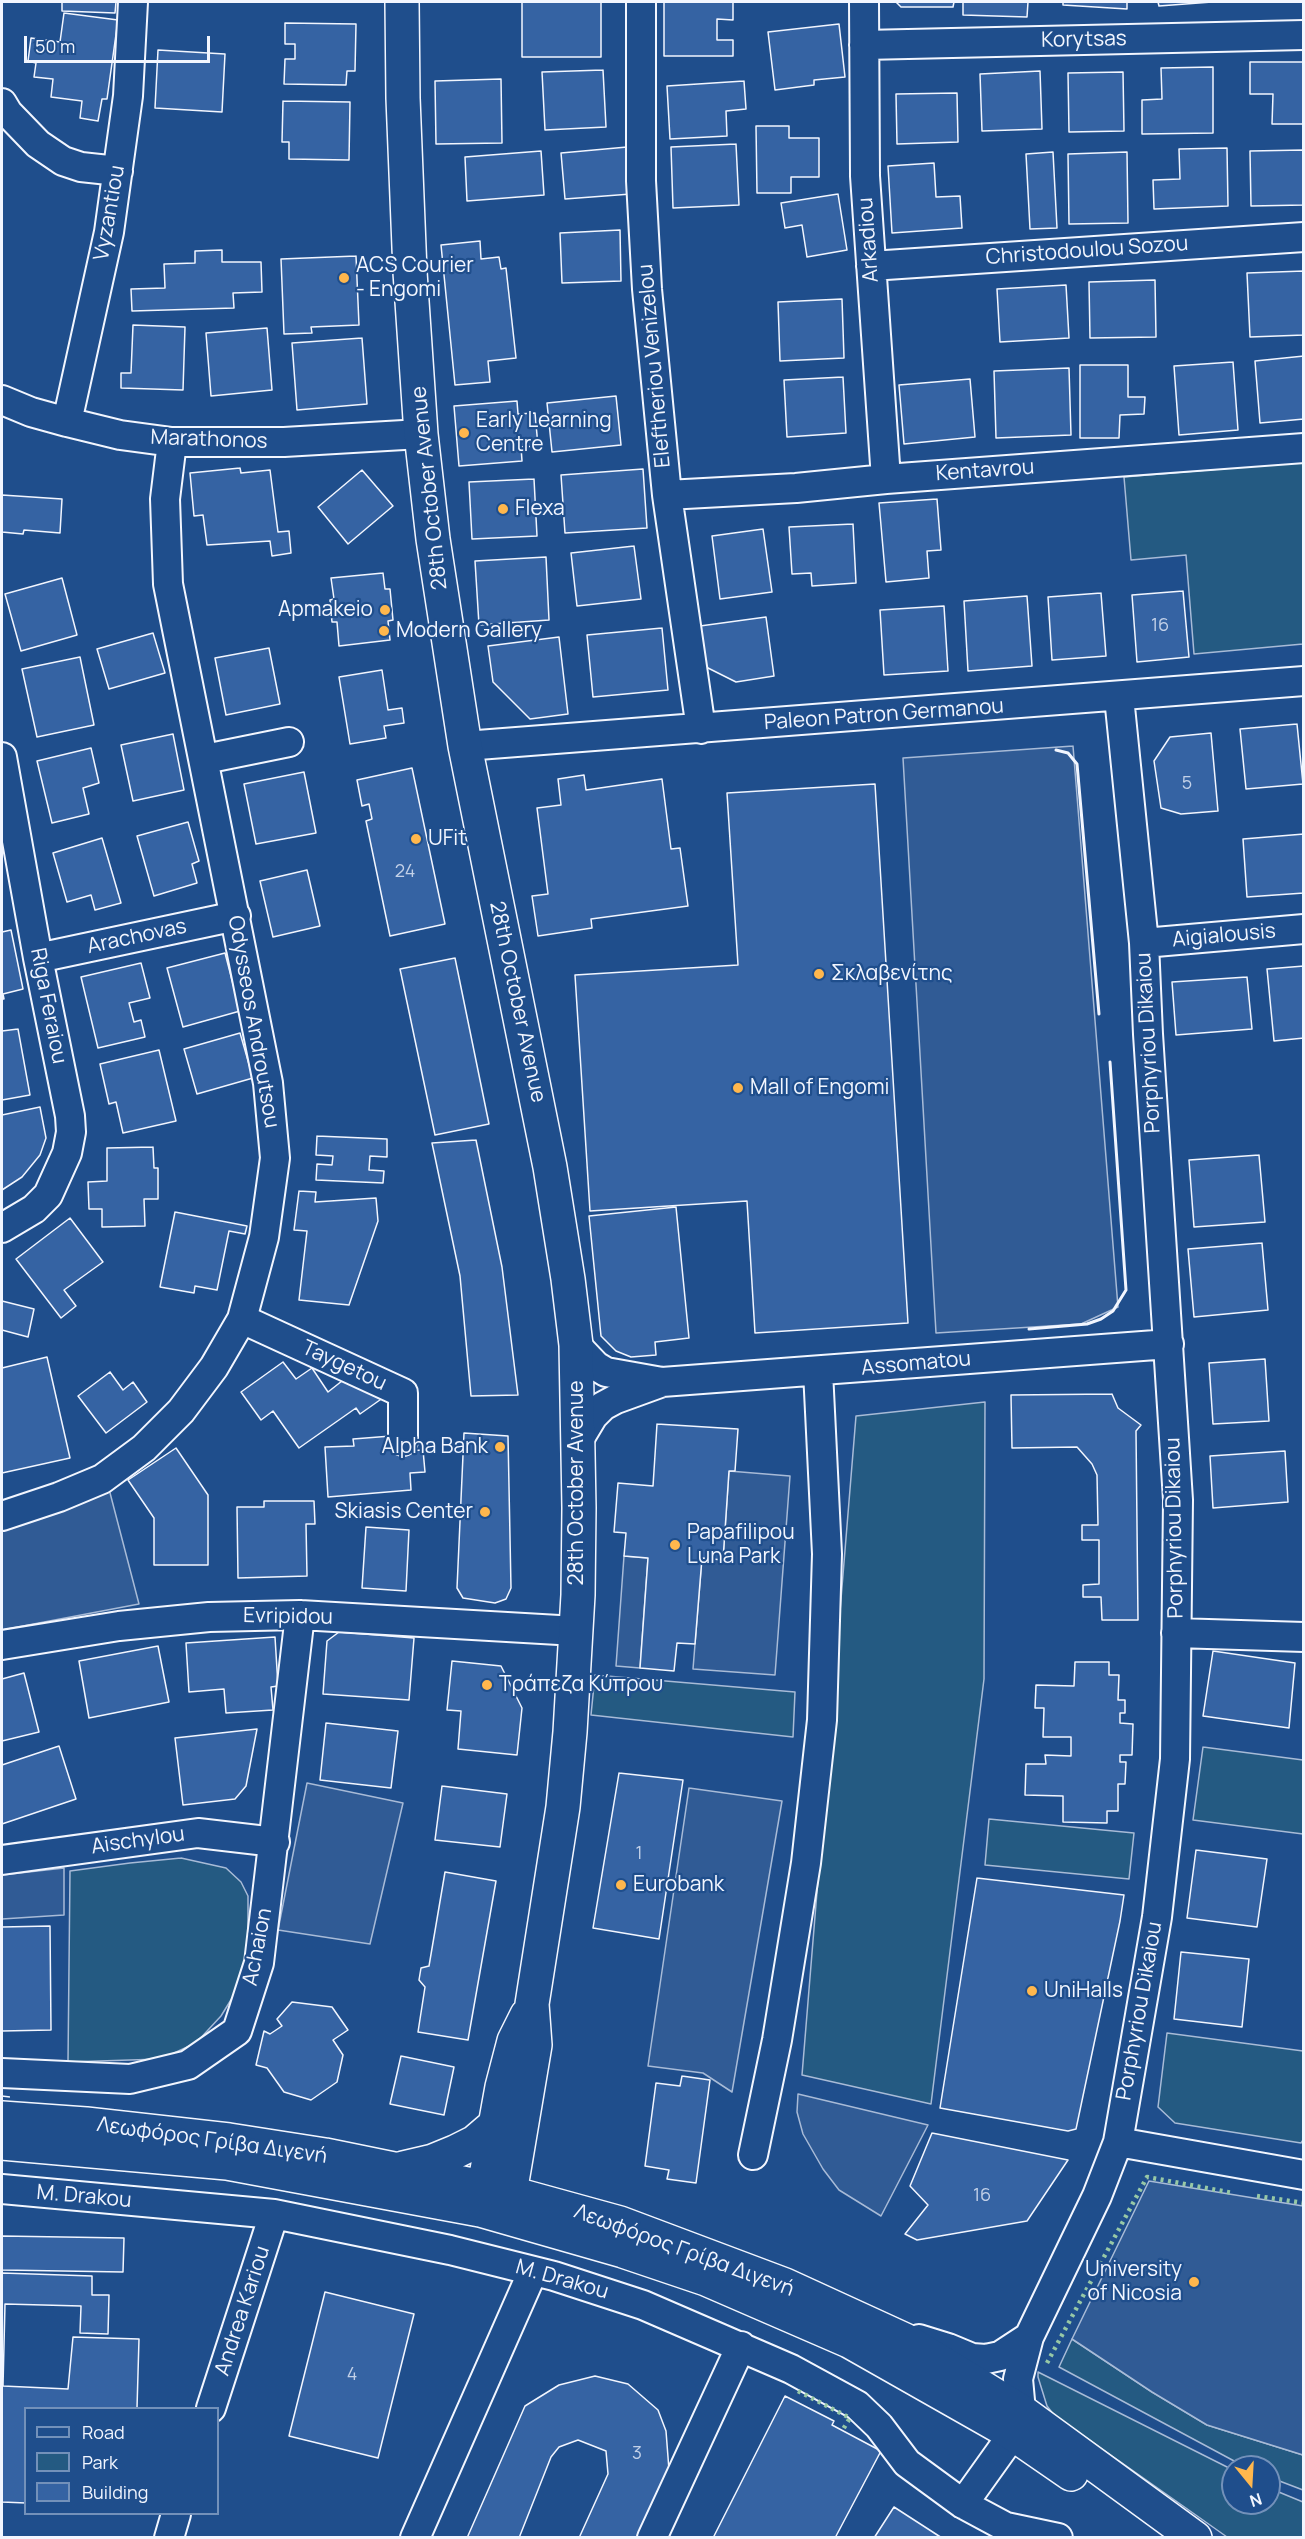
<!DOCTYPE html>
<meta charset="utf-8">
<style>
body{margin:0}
#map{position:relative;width:1305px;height:2539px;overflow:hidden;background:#1f4e8c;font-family:Manrope,sans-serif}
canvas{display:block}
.frame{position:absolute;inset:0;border:3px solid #f2f6ff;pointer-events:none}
.legend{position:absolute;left:24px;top:2407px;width:195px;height:108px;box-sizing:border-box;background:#1f4e8c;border:2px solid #7391ba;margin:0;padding:8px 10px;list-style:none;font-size:18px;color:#f2f6ff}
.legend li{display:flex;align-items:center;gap:12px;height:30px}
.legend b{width:30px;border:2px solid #7391ba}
.north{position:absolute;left:1221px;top:2455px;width:60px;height:60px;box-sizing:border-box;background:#1f4e8c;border:2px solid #7391ba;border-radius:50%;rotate:162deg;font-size:16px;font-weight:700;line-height:24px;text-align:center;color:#f2f6ff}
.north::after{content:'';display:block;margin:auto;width:21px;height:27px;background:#ffb74d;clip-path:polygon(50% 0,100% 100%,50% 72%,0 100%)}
.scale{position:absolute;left:24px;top:36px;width:186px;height:27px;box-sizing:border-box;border:3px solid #f2f6ff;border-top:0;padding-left:8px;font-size:18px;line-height:21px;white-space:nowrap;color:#f2f6ff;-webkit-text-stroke:4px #1f4e8c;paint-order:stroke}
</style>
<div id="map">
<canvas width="1305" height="2539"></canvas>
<div class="frame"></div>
<ul class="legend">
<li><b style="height:8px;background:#1f4e8c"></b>Road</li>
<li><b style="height:16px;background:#245a82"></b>Park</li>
<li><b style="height:16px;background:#3563a3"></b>Building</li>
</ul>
<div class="north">N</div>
<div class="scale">50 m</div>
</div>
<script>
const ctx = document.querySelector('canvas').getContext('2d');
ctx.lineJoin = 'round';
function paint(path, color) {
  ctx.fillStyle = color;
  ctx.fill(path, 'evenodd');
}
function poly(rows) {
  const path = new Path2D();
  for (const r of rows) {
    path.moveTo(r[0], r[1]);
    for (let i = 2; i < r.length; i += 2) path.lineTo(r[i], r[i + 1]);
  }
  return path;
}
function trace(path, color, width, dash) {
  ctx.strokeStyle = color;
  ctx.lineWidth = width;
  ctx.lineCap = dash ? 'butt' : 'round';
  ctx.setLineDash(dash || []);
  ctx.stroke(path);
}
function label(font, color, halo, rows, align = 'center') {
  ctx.font = font + ' Manrope,sans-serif';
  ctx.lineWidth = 4.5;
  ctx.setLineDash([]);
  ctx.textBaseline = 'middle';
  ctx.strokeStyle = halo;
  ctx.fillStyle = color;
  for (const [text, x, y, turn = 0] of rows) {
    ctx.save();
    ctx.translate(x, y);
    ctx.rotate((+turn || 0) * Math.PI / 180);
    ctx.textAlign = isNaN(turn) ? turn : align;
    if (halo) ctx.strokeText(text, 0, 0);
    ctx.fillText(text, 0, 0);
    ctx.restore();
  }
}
const green = poly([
 [1303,462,1303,644,1194,654,1186,555,1131,560,1124,477,1303,462],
 [985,1402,984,1679,931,2104,802,2075,856,1416,985,1402],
 [595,1675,795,1692,793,1737,591,1715,595,1675],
 [1203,1747,1303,1760,1303,1834,1193,1820,1203,1747],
 [989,1819,1134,1833,1129,1879,985,1865,989,1819],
 [181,1858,226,1868,241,1882,248,1896,248,1938,242,1982,221,2016,196,2043,161,2059,68,2062,70,1871,130,1863,181,1858],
 [1167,2033,1303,2051,1303,2140,1301,2143,1175,2123,1158,2107,1167,2033],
 [1072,2339,1152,2392,1207,2425,1303,2455,1303,2490,1269,2477,1269,2467,1247,2467,1236,2462,1059,2367,1072,2339],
 [1038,2372,1233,2470,1233,2503,1269,2503,1269,2488,1303,2502,1303,2537,1227,2537,1054,2415,1047,2406,1038,2377,1038,2372]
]);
paint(green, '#245a82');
trace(green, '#a8bbd7', 1.5);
const parking = poly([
 [1073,746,1118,1307,1081,1324,936,1333,903,758,1073,746],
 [729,1471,790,1476,775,1675,693,1669,702,1558,723,1559,729,1471],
 [109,1489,139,1604,2,1630,2,1526,109,1489],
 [624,1556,648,1558,640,1668,616,1666,624,1556],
 [307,1783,403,1803,370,1944,278,1930,307,1783],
 [689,1788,782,1801,732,2092,703,2073,648,2066,689,1788],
 [64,1868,64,1915,2,1919,2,1875,64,1868],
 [798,2094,928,2125,881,2216,839,2190,823,2169,803,2134,797,2112,798,2094],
 [1149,2181,1303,2206,1303,2455,1207,2425,1152,2392,1072,2339,1149,2181]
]);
paint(parking, '#305b95');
trace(parking, '#a8bbd7', 1.5);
const building = poly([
 [62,2,116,2,115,13,62,11,62,2],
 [522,2,601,2,601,57,522,57,522,2],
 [664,2,733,2,733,20,717,19,717,40,733,40,733,56,664,56,664,2],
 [896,2,954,2,953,7,901,7,896,2],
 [963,2,1028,2,1027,17,963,15,963,2],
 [1063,2,1127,2,1127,9,1063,5,1063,2],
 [1158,2,1212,2,1159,6,1158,2],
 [64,13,118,20,107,99,102,99,98,121,80,118,82,101,51,97,53,79,34,77,36,63,28,61,31,38,60,42,64,13],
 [285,23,356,24,355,71,347,71,346,85,284,84,285,59,295,59,295,44,285,44,285,23],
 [839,24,845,77,814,80,814,85,775,90,768,32,839,24],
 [158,50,225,54,222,112,155,108,158,50],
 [1250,62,1304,62,1304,124,1272,124,1273,94,1250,94,1250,62],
 [1213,67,1213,133,1142,134,1142,100,1162,99,1161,68,1213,67],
 [603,70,606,127,545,130,542,72,603,70],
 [1040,71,1042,129,982,131,980,74,1040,71],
 [1123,72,1124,131,1069,132,1068,73,1123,72],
 [501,79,502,143,436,144,435,81,501,79],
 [744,81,746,109,726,111,727,136,670,139,667,86,744,81],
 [957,93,958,142,897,144,896,94,957,93],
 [283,101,350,102,349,160,289,159,289,142,282,142,283,101],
 [756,126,789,126,789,138,819,138,819,177,791,177,791,193,757,193,756,126],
 [736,144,739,205,673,208,671,147,736,144],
 [627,147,631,194,565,199,561,153,627,147],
 [1227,148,1228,206,1154,209,1153,180,1180,179,1179,149,1227,148],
 [1304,150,1304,205,1251,206,1250,151,1304,150],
 [541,151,544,195,467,201,465,157,541,151],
 [1053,152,1057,228,1030,229,1026,154,1053,152],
 [1127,152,1128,223,1069,224,1068,154,1127,152],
 [934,163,936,197,960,196,962,228,892,233,888,166,934,163],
 [838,194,847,250,807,257,802,225,785,228,781,203,838,194],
 [620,230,621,281,562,283,560,233,620,230],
 [480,241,481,259,499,257,501,269,506,268,516,358,488,361,490,382,455,385,441,245,480,241],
 [222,250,222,262,261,262,262,292,233,293,234,308,132,311,131,289,165,288,164,264,195,263,195,251,222,250],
 [356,256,359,325,311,327,312,333,284,334,281,259,356,256],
 [1304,271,1304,335,1250,337,1247,273,1304,271],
 [1155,280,1156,337,1090,338,1089,282,1155,280],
 [1066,285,1069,338,1000,342,997,289,1066,285],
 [842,299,844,358,780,361,778,302,842,299],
 [133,325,185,327,183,390,121,388,121,373,131,373,133,325],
 [267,328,272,390,211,396,206,333,267,328],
 [362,338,367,404,297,410,292,343,362,338],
 [1304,356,1304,419,1260,423,1255,361,1304,356],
 [1233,362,1238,430,1179,435,1174,366,1233,362],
 [1080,365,1128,365,1128,397,1145,397,1144,414,1120,415,1119,438,1080,438,1080,365],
 [1069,368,1071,435,996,438,994,371,1069,368],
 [843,377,846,433,787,437,784,380,843,377],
 [970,379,975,437,904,444,899,385,970,379],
 [616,396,621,445,552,452,547,403,616,396],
 [517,401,518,414,535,413,538,446,521,447,522,461,459,466,454,406,517,401],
 [240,468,241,473,270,470,278,532,289,531,291,553,272,556,270,541,207,545,203,515,194,516,190,473,240,468],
 [643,469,647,528,565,533,561,475,643,469],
 [362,470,393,506,348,544,318,507,362,470],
 [534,479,537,536,472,539,469,482,534,479],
 [2,495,62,499,60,533,24,530,23,534,2,532,2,495],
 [937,499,941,550,927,551,929,578,886,582,879,503,937,499],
 [853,524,856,583,812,586,811,573,792,574,789,527,853,524],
 [763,529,772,592,720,599,712,536,763,529],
 [634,546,641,599,577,606,571,553,634,546],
 [546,557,549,620,479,625,475,561,546,557],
 [383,573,385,589,390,589,393,620,388,621,390,640,339,646,337,622,332,622,330,600,334,599,331,578,383,573],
 [62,578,77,635,21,651,5,594,62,578],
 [1183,591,1189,657,1137,662,1132,595,1183,591],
 [1101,593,1106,656,1052,660,1048,597,1101,593],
 [1027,596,1032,666,968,671,964,601,1027,596],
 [944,606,948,671,884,675,880,610,944,606],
 [766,617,774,676,736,682,706,667,700,626,766,617],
 [662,628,668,690,593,697,587,635,662,628],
 [153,633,165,673,109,689,97,649,153,633],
 [559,637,568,714,530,719,493,682,488,646,559,637],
 [269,648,280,704,226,715,215,658,269,648],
 [80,657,94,725,37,737,22,669,80,657],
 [382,670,388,710,402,708,404,723,384,726,386,738,350,744,339,677,382,670],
 [1297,724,1303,784,1246,789,1240,729,1297,724],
 [1211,733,1218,811,1181,814,1161,808,1154,761,1170,737,1211,733],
 [173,734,184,790,133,801,121,745,173,734],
 [91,748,99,783,83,788,89,814,52,823,37,761,91,748],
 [412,768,445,924,390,936,366,821,372,819,369,804,362,806,357,780,412,768],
 [304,772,316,833,256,844,244,784,304,772],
 [584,775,586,790,662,779,671,849,680,848,688,906,591,919,592,928,538,936,532,896,548,894,537,808,561,805,558,779,584,775],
 [875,784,908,1323,755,1333,747,1201,590,1211,575,975,738,965,727,793,875,784],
 [188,822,199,861,192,864,197,883,154,896,137,836,188,822],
 [1304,834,1304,893,1247,897,1243,839,1304,834],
 [102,838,121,903,95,910,91,895,67,902,53,853,102,838],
 [307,870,320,926,273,937,260,881,307,870],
 [11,930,23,989,3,994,4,999,2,999,2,932,11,930],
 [225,953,240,1011,183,1027,167,968,225,953],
 [455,958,489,1124,435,1135,400,969,455,958],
 [141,963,150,998,129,1003,134,1022,141,1020,145,1037,98,1048,81,977,141,963],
 [1304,966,1304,1038,1274,1041,1267,969,1304,966],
 [1247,977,1252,1029,1176,1035,1172,982,1247,977],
 [18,1029,30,1095,2,1100,2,1031,18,1029],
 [240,1033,253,1078,197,1094,184,1049,240,1033],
 [159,1050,176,1121,123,1133,116,1102,109,1104,100,1064,159,1050],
 [40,1107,46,1138,40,1155,22,1177,2,1190,2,1115,40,1107],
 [317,1136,387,1139,387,1157,370,1156,369,1170,384,1171,383,1183,316,1180,317,1164,332,1165,333,1156,316,1155,317,1136],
 [476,1140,502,1267,518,1395,471,1396,460,1276,432,1143,476,1140],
 [153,1147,154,1168,158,1168,158,1199,144,1199,145,1226,102,1227,102,1209,89,1209,88,1182,107,1181,107,1148,153,1147],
 [1259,1155,1265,1222,1194,1227,1189,1160,1259,1155],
 [299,1191,316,1192,315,1202,376,1198,378,1221,349,1305,299,1300,307,1231,294,1230,299,1191],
 [676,1207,689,1338,655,1342,656,1355,631,1357,616,1351,601,1336,589,1216,676,1207],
 [175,1212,247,1226,245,1234,229,1231,217,1290,195,1286,194,1293,160,1287,175,1212],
 [70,1218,103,1262,64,1290,76,1306,61,1318,16,1259,70,1218],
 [1262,1243,1268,1310,1194,1317,1188,1249,1262,1243],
 [2,1301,34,1309,28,1337,2,1330,2,1301],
 [47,1357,70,1458,2,1473,2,1368,47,1357],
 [1265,1359,1269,1421,1213,1424,1209,1363,1265,1359],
 [283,1362,296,1379,312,1368,328,1392,347,1377,387,1395,360,1414,356,1408,299,1448,273,1411,261,1420,241,1392,283,1362],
 [110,1372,123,1390,133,1382,147,1402,106,1433,78,1396,110,1372],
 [1112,1394,1118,1408,1141,1425,1136,1431,1138,1620,1102,1620,1101,1597,1083,1597,1083,1585,1099,1584,1099,1540,1082,1540,1082,1525,1098,1525,1097,1475,1092,1464,1077,1447,1012,1448,1011,1395,1112,1394],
 [657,1424,738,1429,735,1471,729,1471,723,1560,702,1558,695,1644,677,1643,674,1671,640,1668,648,1558,624,1556,626,1533,614,1532,618,1483,653,1486,657,1424],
 [464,1433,508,1436,511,1588,506,1599,495,1603,463,1598,457,1588,464,1433],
 [404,1435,405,1451,423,1450,425,1472,410,1473,411,1490,328,1497,325,1447,354,1446,353,1439,404,1435],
 [176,1448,208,1495,208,1565,154,1565,154,1518,128,1480,176,1448],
 [1285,1451,1288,1502,1213,1508,1210,1456,1285,1451],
 [264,1501,314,1501,315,1524,306,1524,307,1576,238,1578,237,1507,264,1507,264,1501],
 [366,1527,409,1530,406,1591,362,1588,366,1527],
 [339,1632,414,1638,409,1700,323,1694,327,1641,339,1632],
 [275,1637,278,1686,271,1687,273,1710,226,1713,224,1689,189,1692,186,1643,275,1637],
 [158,1646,169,1702,89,1718,79,1661,158,1646],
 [1213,1651,1295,1663,1289,1728,1203,1716,1213,1651],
 [452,1661,501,1666,522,1708,517,1755,458,1749,461,1711,447,1710,452,1661],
 [1075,1662,1109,1662,1109,1675,1119,1675,1118,1700,1125,1700,1125,1713,1120,1713,1120,1723,1133,1724,1132,1755,1120,1755,1120,1762,1126,1762,1125,1784,1118,1784,1118,1811,1107,1811,1107,1823,1063,1822,1063,1796,1025,1795,1026,1764,1046,1764,1045,1755,1071,1756,1071,1737,1043,1737,1044,1708,1035,1708,1036,1685,1074,1686,1075,1662],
 [24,1673,39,1732,2,1741,2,1679,24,1673],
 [326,1723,398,1731,391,1788,320,1780,326,1723],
 [257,1729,246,1786,235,1799,183,1805,175,1738,257,1729],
 [59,1746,76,1799,2,1824,2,1765,59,1746],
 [619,1773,683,1780,659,1939,593,1928,619,1773],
 [442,1786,507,1794,500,1847,435,1840,442,1786],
 [1196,1850,1267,1859,1257,1927,1187,1918,1196,1850],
 [445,1872,496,1881,468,2040,418,2032,425,1987,419,1980,421,1968,429,1966,445,1872],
 [977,1878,1124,1895,1120,1921,1076,2129,1068,2131,940,2108,977,1878],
 [50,1926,51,2030,2,2031,2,1927,50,1926],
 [1181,1952,1249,1959,1242,2027,1174,2019,1181,1952],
 [292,2002,332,2007,348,2030,333,2040,343,2055,337,2082,311,2100,284,2092,267,2068,256,2065,264,2031,270,2034,282,2026,277,2019,292,2002],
 [401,2056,454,2067,444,2115,390,2104,401,2056],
 [682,2076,710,2080,696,2183,667,2179,669,2170,645,2166,656,2083,680,2086,682,2076],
 [932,2133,1068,2160,1027,2221,917,2240,905,2234,928,2205,910,2186,932,2133],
 [2,2236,124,2238,123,2272,2,2270,2,2236],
 [2,2273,92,2276,92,2295,109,2295,108,2334,80,2333,81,2306,5,2304,3,2386,68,2389,73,2337,139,2339,137,2408,26,2408,26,2503,2,2502,2,2273],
 [325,2292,414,2314,378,2458,289,2436,325,2292],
 [595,2376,628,2384,658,2410,666,2431,669,2470,637,2538,579,2538,608,2474,606,2451,578,2440,559,2447,551,2457,519,2538,467,2538,525,2406,559,2385,595,2376],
 [785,2396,834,2421,832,2425,881,2451,835,2538,713,2538,785,2396],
 [894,2507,942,2538,874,2538,894,2507]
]);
paint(building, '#3563a3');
trace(building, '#f2f6ff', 1.5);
const minor = poly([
 [641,2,641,181,647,289,667,495,701,729],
 [864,2,865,176,886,479],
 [864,45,1304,35],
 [2,103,8,113,38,144,63,161,81,167,118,171],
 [871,266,1304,237],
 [2,400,31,412,67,422,120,435,172,442,284,442,421,434],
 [67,422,109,232,128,96,133,2],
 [667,495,796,488,886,479,1304,448],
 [465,746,1304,681],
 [2,757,38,958,70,1116,71,1132,67,1153,48,1195,34,1209,2,1228],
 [205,759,289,742],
 [1144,943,1304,929],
 [38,958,236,916],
 [242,1319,403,1393,403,1441],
 [576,1345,596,1366,606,1372,662,1382,1169,1344],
 [578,1441,593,1416,603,1406,616,1399,660,1383],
 [2,1516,59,1497,102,1479,144,1448,181,1411,214,1367,242,1319,264,1237,275,1158,268,1083,168,584,165,499,172,442],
 [1176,1633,1304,1637],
 [2,1645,119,1626,209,1617,300,1615,576,1631],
 [2,1860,198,1833,275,1842],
 [2,2073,130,2079,188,2065,237,2031,259,1963,300,1615],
 [1118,2142,1304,2175],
 [753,2155,777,2040,806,1863,822,1720,827,1554,818,1371],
 [2,2189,274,2214,450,2250,554,2276,643,2305,791,2369,857,2405,879,2426,907,2463,963,2504,1006,2527,1058,2538],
 [919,2339,948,2348,972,2358,986,2359,1000,2356,1029,2337],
 [211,2408,274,2214],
 [1021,2411,1018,2379,1029,2337,1097,2196,1118,2142,1157,1917,1175,1759,1178,1500,1148,1034,1144,943,1119,697],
 [963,2504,1013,2434],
 [169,2538,176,2514],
 [415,2538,533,2271],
 [652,2538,741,2346]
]);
const major = poly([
 [402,2,403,98,410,272,421,434,433,539,465,746,550,1167,568,1279,576,1345,579,1508,578,1595,570,1732,563,1807,532,2004,535,2045,506,2217],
 [2,2118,86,2124,229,2140,325,2155,511,2193,620,2223,785,2285,905,2340,1021,2411,1195,2538],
 [2,2143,227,2163,480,2210,623,2251,706,2279,849,2341,1013,2434,1071,2474],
 [403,2168,433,2161,455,2152,475,2142,496,2124],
 [480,2209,502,2087,514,2041,527,2015]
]);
trace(minor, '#f2f6ff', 32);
trace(major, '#f2f6ff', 36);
trace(minor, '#1f4e8c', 28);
trace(major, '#1f4e8c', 33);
trace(poly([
 [1257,2196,1304,2203],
 [1047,2363,1147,2177,1233,2193],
 [798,2391,850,2418,842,2431]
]), '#97c8a6', 4.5, [3, 4.5]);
trace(poly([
 [2,2096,10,2097]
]), '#f2f6ff', 1.5, [8, 3]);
trace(poly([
 [1056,750,1068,753,1077,764,1099,1014],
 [1029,1329,1087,1324,1101,1319,1113,1311,1126,1290,1110,1062]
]), '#f2f6ff', 3);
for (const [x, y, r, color] of [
 [344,278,6,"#ffb74d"],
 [464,433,6,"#ffb74d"],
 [503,509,6,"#ffb74d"],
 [385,610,6,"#ffb74d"],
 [384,631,6,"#ffb74d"],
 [416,839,6,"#ffb74d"],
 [819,974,6,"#ffb74d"],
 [738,1088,6,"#ffb74d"],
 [500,1447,6,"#ffb74d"],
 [485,1512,6,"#ffb74d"],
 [675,1545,6,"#ffb74d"],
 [487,1685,6,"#ffb74d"],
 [621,1885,6,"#ffb74d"],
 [1032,1991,6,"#ffb74d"],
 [1194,2282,6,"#ffb74d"]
]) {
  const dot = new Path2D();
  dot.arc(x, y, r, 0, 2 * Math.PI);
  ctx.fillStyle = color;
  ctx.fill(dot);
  trace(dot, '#1f4e8c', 2);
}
label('18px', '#c3d1e8', null, [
 ["16",1160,626],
 ["5",1187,784],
 ["24",405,872],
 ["1",639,1854],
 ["16",982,2196],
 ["4",352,2375],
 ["3",637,2454]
]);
label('21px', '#f2f6ff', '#1f4e8c', [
 ["Korytsas",1084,40,-1],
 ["Vyzantiou",110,213,-80],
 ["Arkadiou",869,240,-94],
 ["Christodoulou Sozou",1087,251,-4],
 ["Eleftheriou Venizelou",655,366,-95],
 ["Marathonos",209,440,2],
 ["Kentavrou",985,471,-4],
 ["28th October Avenue",430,488,-96],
 ["Paleon Patron Germanou",884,715,-4],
 ["Aigialousis",1224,936,-5],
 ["Arachovas",137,937,-12],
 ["28th October Avenue",517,1002,78],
 ["Riga Feraiou",48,1006,79],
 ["Odysseos Androutsou",253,1022,80],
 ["Porphyriou Dikaiou",1149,1043,-93],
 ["Assomatou",916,1364,-5],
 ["Taygetou",344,1366,25],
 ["28th October Avenue",577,1483,-90],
 ["Porphyriou Dikaiou",1175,1528,-91],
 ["Evripidou",288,1617,1],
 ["Aischylou",138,1841,-8],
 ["Achaion",258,1947,-79],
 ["Porphyriou Dikaiou",1140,2011,-80],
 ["Λεωφόρος Γρίβα Διγενή",212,2141,8],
 ["M. Drakou",84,2197,5],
 ["Λεωφόρος Γρίβα Διγενή",684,2251,20],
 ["M. Drakou",562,2280,16],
 ["Andrea Kariou",243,2311,-72]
]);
label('21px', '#f2f6ff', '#1f4e8c', [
 ["ACS Courier",356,266],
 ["- Engomi",356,290],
 ["Early Learning",476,421],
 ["Centre",476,445],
 ["Flexa",515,509],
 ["Apmakeio",373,610,"right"],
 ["Modern Gallery",396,631],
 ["UFit",428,839],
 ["Σκλαβενίτης",831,974],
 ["Mall of Engomi",750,1088],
 ["Alpha Bank",488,1447,"right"],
 ["Skiasis Center",473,1512,"right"],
 ["Papafilipou",687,1533],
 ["Luna Park",687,1557],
 ["Τράπεζα Κύπρου",499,1685],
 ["Eurobank",633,1885],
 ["UniHalls",1044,1991],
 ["University",1182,2270,"right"],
 ["of Nicosia",1182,2294,"right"]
], 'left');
</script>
